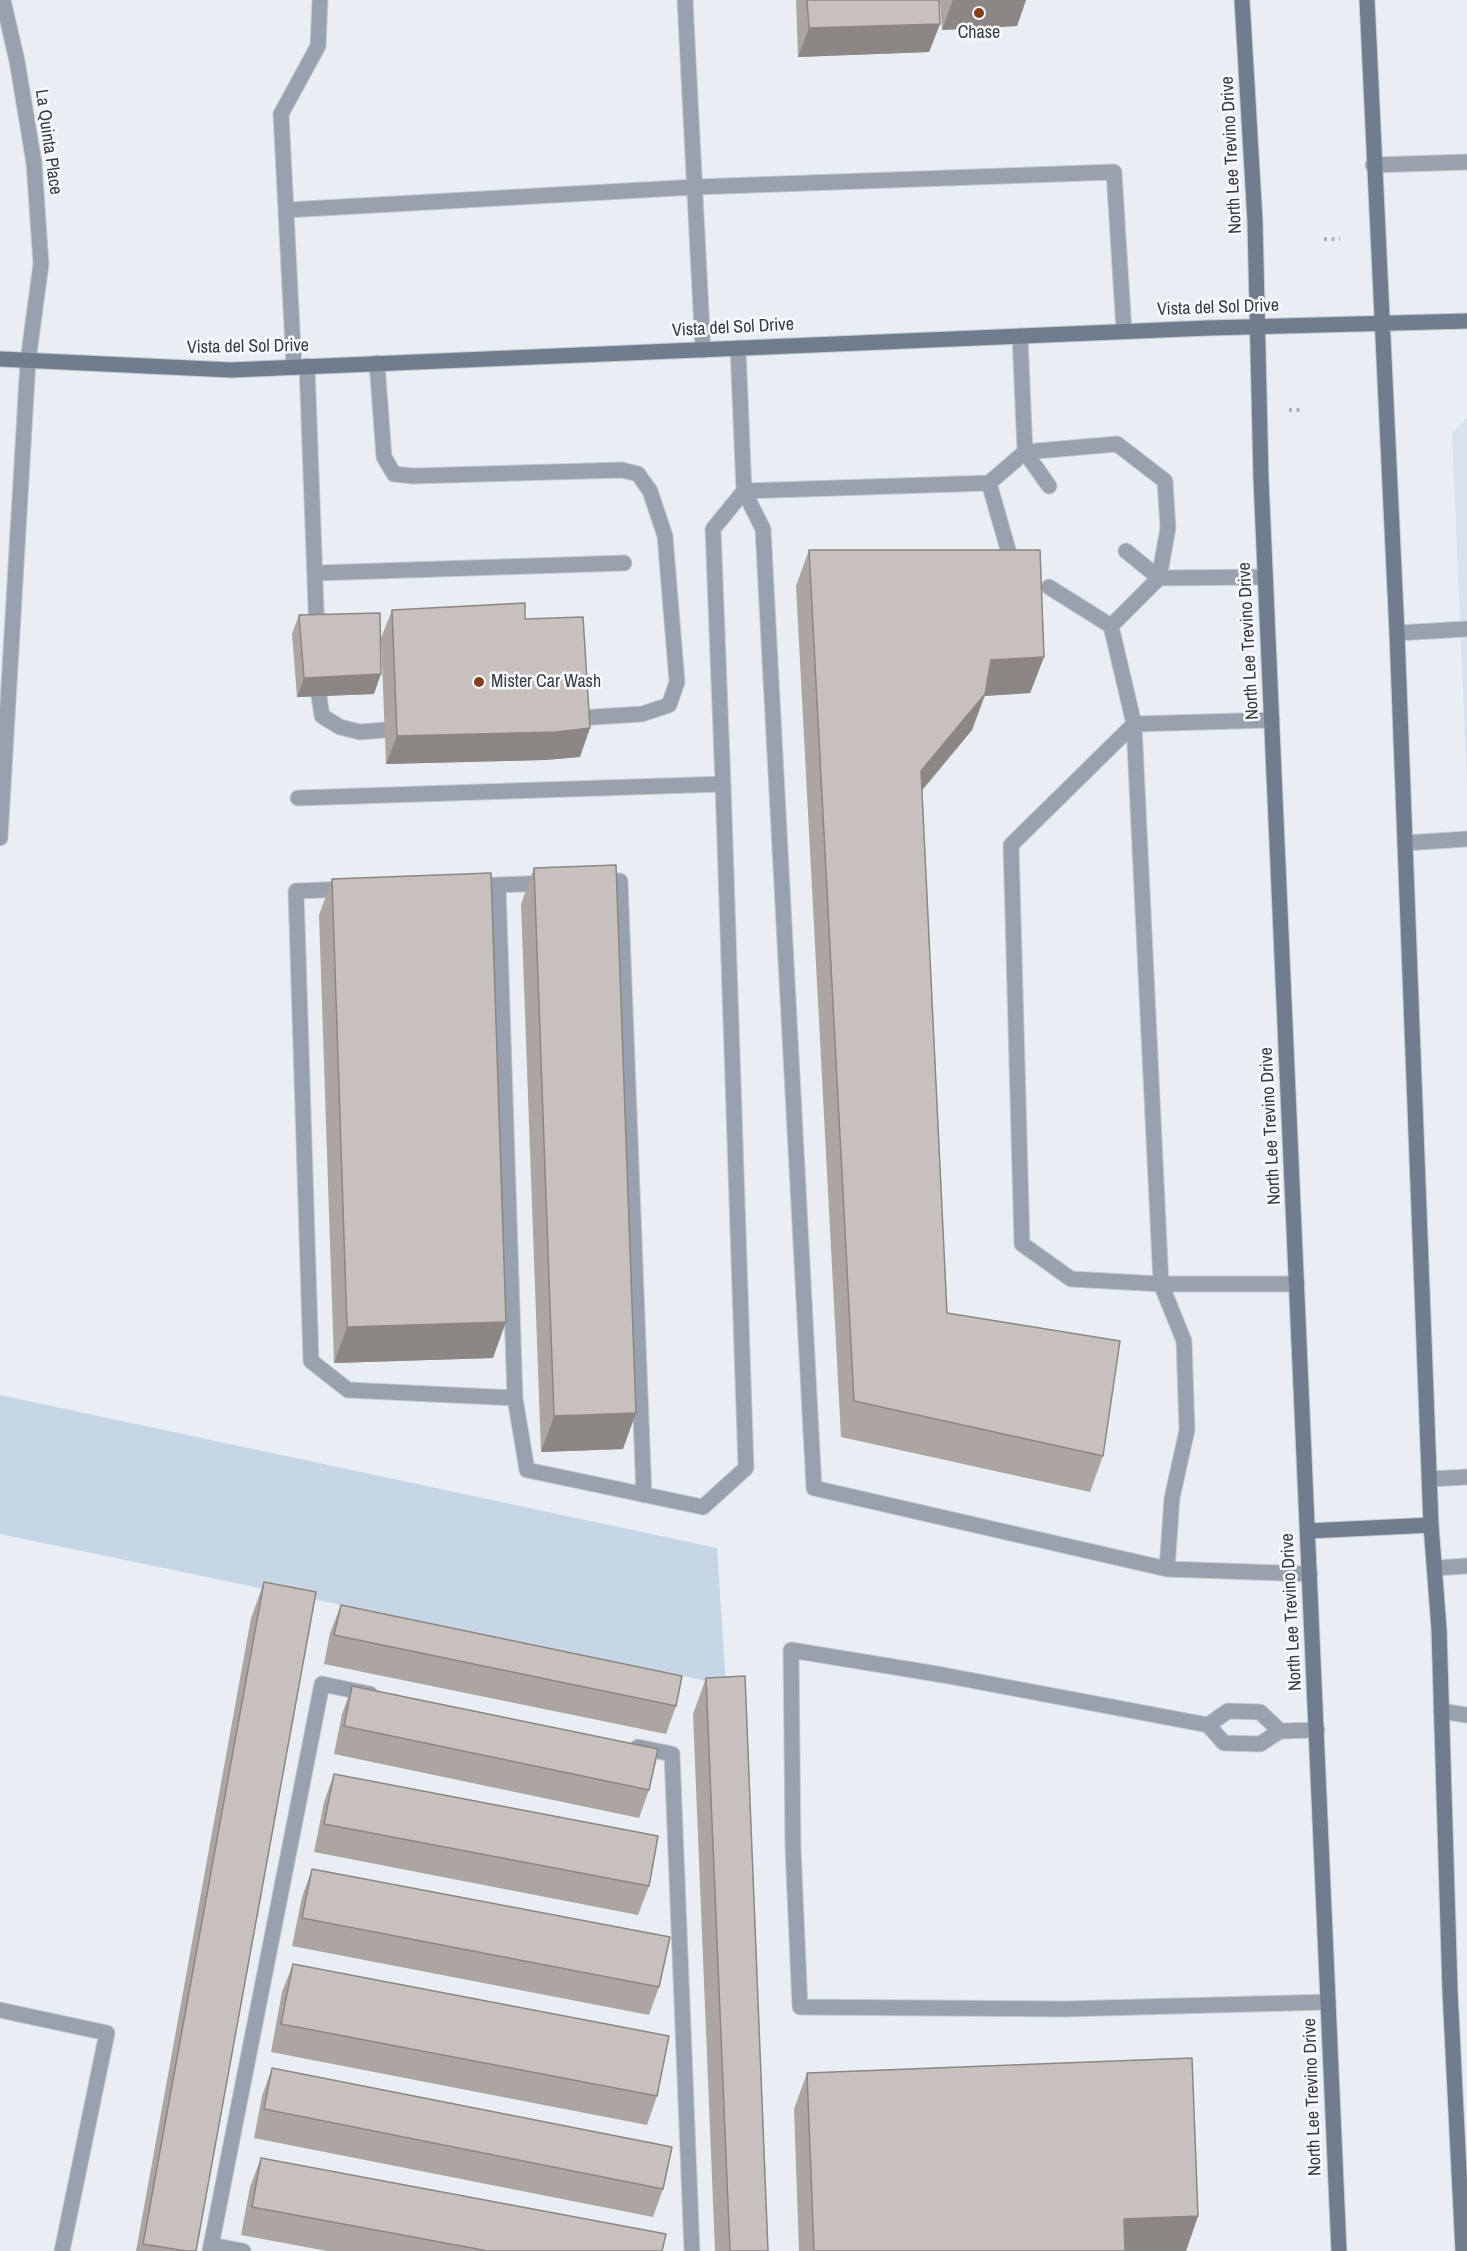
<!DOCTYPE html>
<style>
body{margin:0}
canvas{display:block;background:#e8eef4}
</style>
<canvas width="1467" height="2251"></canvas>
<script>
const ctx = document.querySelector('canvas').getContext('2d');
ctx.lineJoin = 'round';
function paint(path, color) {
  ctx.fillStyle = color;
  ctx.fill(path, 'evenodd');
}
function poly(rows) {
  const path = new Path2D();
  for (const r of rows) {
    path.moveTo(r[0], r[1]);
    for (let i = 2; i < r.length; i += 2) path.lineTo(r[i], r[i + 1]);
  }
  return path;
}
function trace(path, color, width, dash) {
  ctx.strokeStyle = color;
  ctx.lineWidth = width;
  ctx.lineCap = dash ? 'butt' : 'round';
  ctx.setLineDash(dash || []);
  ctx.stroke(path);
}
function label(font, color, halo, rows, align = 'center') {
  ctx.font = font + ' "Archivo Narrow",sans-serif';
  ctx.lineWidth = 5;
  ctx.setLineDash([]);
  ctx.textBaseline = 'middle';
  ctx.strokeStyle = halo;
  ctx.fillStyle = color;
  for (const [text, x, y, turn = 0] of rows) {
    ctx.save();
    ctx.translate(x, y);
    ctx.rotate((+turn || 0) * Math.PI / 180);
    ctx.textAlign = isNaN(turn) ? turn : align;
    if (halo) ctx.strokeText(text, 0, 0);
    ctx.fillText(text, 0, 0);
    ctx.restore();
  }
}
paint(poly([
 [1467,418,1467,785,1452,433]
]), '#d8e2ef');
paint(poly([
 [0,1395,717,1548,726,1685,0,1534]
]), '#c7d6e7');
const lane = poly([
 [685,0,703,350],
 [1373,165,1467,162],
 [287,210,696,187,1114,172,1124,331],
 [738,348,744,491,989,483,1025,452,1020,336],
 [377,363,384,457,394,474,413,476,622,470,638,474,650,491,665,536,677,682,669,705,642,714,578,718],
 [307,366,317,634],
 [294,367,281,114,318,46,320,0],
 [1025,452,1117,444,1165,481,1168,528,1159,578,1126,551],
 [1025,452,1049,486],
 [989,483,1009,553],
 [316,573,624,563],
 [1265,577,1159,578,1111,626,1134,724,1161,1284,1184,1341,1187,1430,1172,1498,1167,1569,1310,1574],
 [1049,587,1111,626],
 [1397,633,1467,629],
 [319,696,322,716,340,727,360,732,385,730],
 [1272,720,1134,724,1011,845,1022,1244,1071,1279,1161,1284,1297,1284],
 [298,798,723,784,713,529,744,491,763,529,814,1488,1167,1569],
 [1405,843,1467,839],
 [597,882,620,881,644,1495],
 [498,885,515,1398],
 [471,886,549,883],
 [348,889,296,891,311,1361,348,1390,515,1398,527,1470,703,1507,746,1468,723,784],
 [1430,1479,1467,1477],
 [1435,1568,1467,1566],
 [1441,1711,1467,1715],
 [1208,1725,1228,1711,1260,1712,1280,1731],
 [1317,1730,1280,1731,1260,1744,1224,1743,1208,1725,943,1675,791,1650,793,1848,800,2007,1064,2009,1328,2002],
 [638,1747,672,1754,692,2251],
 [0,2010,107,2033,62,2251],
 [211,2245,243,2251],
 [210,2251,322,1684,370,1694]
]);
const street = poly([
 [0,838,28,361,41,264,34,163,17,61,3,0]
]);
const secondary = poly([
 [1242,0,1255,221,1261,479,1339,2251],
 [1367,0,1397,633,1431,1525,1439,1629,1450,1991,1463,2251],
 [0,359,231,370,1208,328,1467,321],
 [1308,1531,1431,1525]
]);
trace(lane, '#c5cbd0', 17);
trace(street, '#c5cbd0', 17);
trace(secondary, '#c5cbd0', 17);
trace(poly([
 [1324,239,1340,239],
 [1289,410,1304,410]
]), '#aeb3b7', 4, [3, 4.5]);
trace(lane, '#98a1ad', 15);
trace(street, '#98a1ad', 15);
trace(secondary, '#6f7d8e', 15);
paint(poly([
 [796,0,939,0,940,24,929,52,798,57],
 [940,0,1026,0,1017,26,942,30],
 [809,550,1044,657,1030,693,985,696,972,730,922,791,947,1313,1103,1456,1090,1492,841,1437,796,586],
 [392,610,525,619,580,757,545,760,386,764,381,638],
 [299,615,374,694,297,697,292,634],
 [534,868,623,1449,541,1452,521,904],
 [332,879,493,1358,334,1363,319,915],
 [264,1582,196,2251,136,2251,251,1618],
 [341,1605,676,1706,666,1734,324,1664,330,1633],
 [706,1678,768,2251,715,2251,693,1714],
 [352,1686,649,1790,639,1818,334,1754,342,1714],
 [334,1774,649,1886,638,1915,314,1852,324,1802],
 [312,1869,659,1987,649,2015,292,1946,302,1897],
 [293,1964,657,2096,647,2125,271,2052,282,1992],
 [272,2068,663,2189,653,2217,254,2138,262,2096],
 [807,2073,1198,2216,1186,2251,799,2251,794,2109],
 [261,2158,662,2251,327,2251,241,2235,250,2187]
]), '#aca5a2');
paint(poly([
 [953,0,1026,0,1017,26,942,30],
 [940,24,929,52,798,57,809,28],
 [1044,657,1030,693,984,696,972,730,907,807,921,771,991,660],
 [381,674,374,694,297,697,304,678],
 [590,728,580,757,545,760,386,764,397,736],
 [506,1322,493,1358,334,1363,347,1327],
 [636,1413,623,1449,541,1452,554,1416],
 [1198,2216,1186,2251,1112,2251,1124,2219]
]), '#8c8684');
const building = poly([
 [807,0,939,0,940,24,809,28,807,0],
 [809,550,1040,550,1044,657,991,660,985,694,921,771,947,1313,1120,1341,1103,1456,854,1401,809,550],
 [525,603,525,619,583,617,590,728,556,732,397,736,392,610,525,603],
 [380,613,381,674,304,678,299,615,380,613],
 [616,865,636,1413,554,1416,534,868,616,865],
 [491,873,506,1322,347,1327,332,879,491,873],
 [264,1582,316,1592,196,2251,186,2251,143,2244,264,1582],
 [341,1605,682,1676,676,1706,334,1635,341,1605],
 [745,1676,768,2251,730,2251,706,1678,745,1676],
 [352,1686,658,1749,649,1790,344,1726,352,1686],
 [334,1774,658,1836,649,1886,324,1824,334,1774],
 [312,1869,670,1937,659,1987,302,1918,312,1869],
 [293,1964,669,2036,657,2096,281,2024,293,1964],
 [1192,2058,1198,2216,1124,2219,1125,2251,814,2251,807,2073,1192,2058],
 [272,2068,672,2147,663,2189,264,2109,272,2068],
 [261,2158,666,2234,662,2251,488,2251,252,2207,261,2158]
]);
paint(building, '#c8c0bc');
trace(building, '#8c8684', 1.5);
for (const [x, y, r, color] of [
 [979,13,6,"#853f19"],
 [479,682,6,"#853f19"]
]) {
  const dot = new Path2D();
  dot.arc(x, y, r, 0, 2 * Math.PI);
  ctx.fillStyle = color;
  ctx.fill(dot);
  trace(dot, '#f7fbff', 2);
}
label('18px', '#3a3d3f', '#f7fbff', [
 ["Chase",979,33],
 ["Mister Car Wash",491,682,"left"]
]);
label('18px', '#3a3d3f', '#f7fbff', [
 ["La Quinta Place",48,142,82],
 ["North Lee Trevino Drive",1232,155,-93],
 ["Vista del Sol Drive",1218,308,-2],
 ["Vista del Sol Drive",733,328,-3],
 ["Vista del Sol Drive",248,347,-1],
 ["North Lee Trevino Drive",1249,641,-93],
 ["North Lee Trevino Drive",1271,1126,-93],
 ["North Lee Trevino Drive",1292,1612,-93],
 ["North Lee Trevino Drive",1313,2097,-92]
]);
</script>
